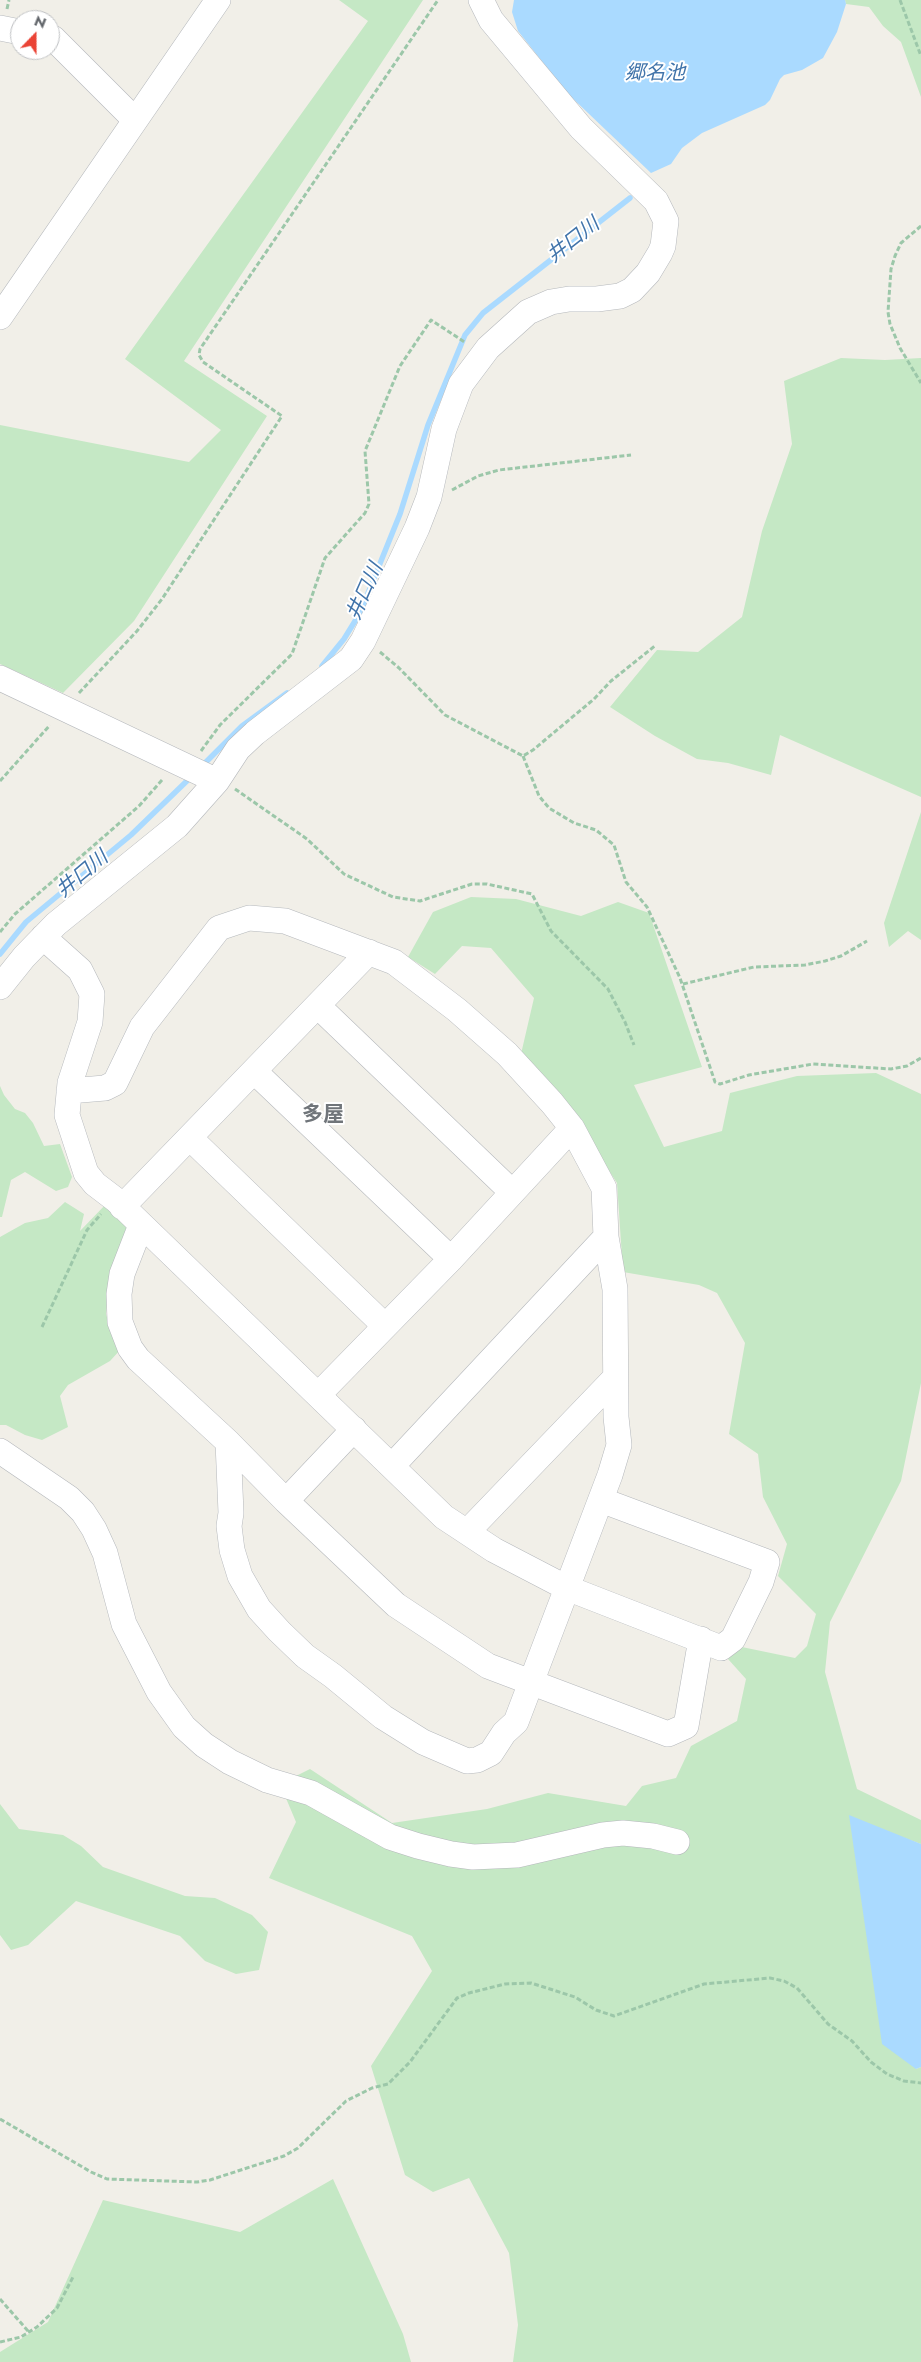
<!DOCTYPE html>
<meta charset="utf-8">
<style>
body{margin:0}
#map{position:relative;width:921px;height:2362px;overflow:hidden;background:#f1efe8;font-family:Jost,sans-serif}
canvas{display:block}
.north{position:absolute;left:10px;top:10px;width:50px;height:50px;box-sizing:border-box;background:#fff;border:1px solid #bfc1c3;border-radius:50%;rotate:22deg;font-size:14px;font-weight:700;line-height:20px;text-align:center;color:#5f6368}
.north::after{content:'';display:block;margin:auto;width:18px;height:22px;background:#ea4335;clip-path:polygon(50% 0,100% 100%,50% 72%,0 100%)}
</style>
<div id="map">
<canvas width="921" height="2362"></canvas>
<div class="north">N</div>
</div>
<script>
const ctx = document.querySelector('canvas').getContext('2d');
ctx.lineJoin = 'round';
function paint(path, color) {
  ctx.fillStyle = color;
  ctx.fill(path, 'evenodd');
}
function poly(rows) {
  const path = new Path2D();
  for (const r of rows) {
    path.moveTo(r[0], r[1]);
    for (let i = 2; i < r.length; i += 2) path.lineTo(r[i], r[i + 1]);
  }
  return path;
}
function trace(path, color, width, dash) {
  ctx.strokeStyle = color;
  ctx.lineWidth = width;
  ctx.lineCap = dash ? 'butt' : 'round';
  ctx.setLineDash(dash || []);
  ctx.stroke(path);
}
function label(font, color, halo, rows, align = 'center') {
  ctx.font = font + ' Jost,"Noto Sans JP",sans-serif';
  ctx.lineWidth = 4;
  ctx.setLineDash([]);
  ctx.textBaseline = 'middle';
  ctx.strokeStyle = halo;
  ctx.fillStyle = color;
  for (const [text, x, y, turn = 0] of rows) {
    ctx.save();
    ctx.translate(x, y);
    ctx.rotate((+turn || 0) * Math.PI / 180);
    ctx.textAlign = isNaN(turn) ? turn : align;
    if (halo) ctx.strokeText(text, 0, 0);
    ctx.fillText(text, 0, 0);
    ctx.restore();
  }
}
paint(poly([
 [339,0,423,0,184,361,267,416,134,621,63,693,0,664,0,425,189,462,221,430,125,359,368,21],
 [845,0,921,0,921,97,901,42,883,26,869,7,846,4],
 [841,358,885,360,921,358,921,797,780,735,771,775,728,763,697,759,655,736,610,707,657,650,698,652,742,617,762,531,792,444,784,381],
 [921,812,921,940,908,931,889,947,884,923],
 [471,897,516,899,581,916,618,902,649,913,702,1067,634,1085,664,1147,722,1131,730,1093,797,1076,876,1073,921,1094,921,1383,901,1481,830,1622,825,1672,857,1789,921,1820,921,1844,896,1835,916,2069,921,2067,921,2362,513,2362,518,2325,509,2253,469,2178,433,2192,405,2175,371,2066,432,1971,412,1936,269,1878,296,1822,280,1784,310,1769,392,1823,487,1809,548,1793,626,1806,642,1786,676,1778,691,1746,737,1721,746,1679,728,1659,737,1646,795,1658,807,1646,816,1614,778,1576,787,1544,763,1497,758,1454,729,1434,745,1343,717,1293,699,1285,623,1272,617,1183,575,1119,521,1054,534,998,491,948,462,946,435,974,408,957,433,912],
 [0,1086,4,1095,15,1109,25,1113,33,1123,44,1146,60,1144,72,1177,68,1187,56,1191,25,1172,11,1180,2,1217,0,1217],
 [65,1202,84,1214,80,1231,108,1202,128,1222,108,1290,106,1314,112,1335,122,1348,110,1361,68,1385,60,1396,68,1427,42,1440,25,1435,6,1425,0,1425,0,1237,25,1223,48,1218],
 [0,1804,19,1829,63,1835,81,1846,103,1867,185,1896,215,1898,252,1915,268,1932,259,1970,236,1974,205,1961,180,1936,76,1901,28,1945,11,1950,0,1935],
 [333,2179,403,2334,411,2362,0,2362,0,2352,48,2322,103,2200,240,2232]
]), '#c5e8c5');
paint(poly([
 [514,0,845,0,846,4,837,32,823,58,802,70,784,75,780,79,770,100,765,105,702,133,682,148,671,164,651,173,567,93,518,31,512,12],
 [849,1815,921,1844,921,2067,916,2069,882,2044]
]), '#aadaff');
trace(poly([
 [322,666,344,639,360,613,400,514,428,425,465,335,483,313,630,198],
 [201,767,242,726,287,693],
 [0,954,26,922,131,835,191,777]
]), '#aadaff', 5.5);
const minor = poly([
 [0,28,20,32],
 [50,37,53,38,135,120],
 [0,317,218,0],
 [0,678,217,781],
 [43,937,80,970,92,994,90,1022,70,1083,67,1115,86,1173,95,1184,116,1200,444,1517,494,1550,567,1588,721,1648,733,1639,761,1582,767,1562,601,1500],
 [0,987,24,957,56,924,177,826,217,781,238,749,255,733,351,659,363,641,417,528,429,497,444,429,461,384,488,348,528,312,551,302,569,299,597,299,620,296,632,290,648,273,660,253,663,246,666,221,656,201,581,128,491,20,481,0],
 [318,1006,512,1192],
 [255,1072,451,1259],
 [69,1091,105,1088,115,1083,142,1027,219,928,249,918,285,921,394,962,457,1010,507,1054,552,1103,572,1128,604,1188,606,1237,615,1289,616,1417,619,1445,610,1475,516,1722,504,1733,491,1753,477,1760,467,1761,423,1742,383,1717,333,1676,305,1656,279,1631,259,1609,240,1576,232,1550,229,1526,231,1513,228,1442],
 [190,1138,385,1326],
 [122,1207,369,952],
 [141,1225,122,1274,119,1294,120,1322,130,1348,138,1359,228,1442,286,1501,396,1605,488,1666,668,1734,686,1726,701,1639],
 [318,1395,451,1259,572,1128],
 [0,1451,69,1498,83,1512,94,1529,105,1553,124,1624,159,1692,184,1727,204,1745,230,1762,267,1780,311,1793,390,1837,418,1846,451,1854,473,1857,517,1855,603,1835,623,1833,653,1836,677,1842],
 [392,1466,606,1237],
 [286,1501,354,1429],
 [467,1532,615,1378]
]);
trace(minor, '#b5b8bc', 26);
trace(poly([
 [900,0,921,56],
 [7,9,9,0],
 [921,226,901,243,895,256,891,269,888,312,890,324,900,348,921,383],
 [452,490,478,476,499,470,631,455],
 [380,652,399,668,445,715,523,756,533,750,594,699,611,681,656,645],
 [79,693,137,631,162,599,282,416,203,362,199,355,200,349,438,0],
 [201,751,220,725,292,654,325,558,365,513,369,504,365,451,400,366,431,320,466,343],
 [523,756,539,796,549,808,574,823,596,830,614,845,626,882,647,907,680,978,715,1082,720,1084,749,1075,813,1064,891,1069,907,1066,921,1058],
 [0,781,50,725],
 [235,789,307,839,344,874,393,897,420,901,472,884,487,884,532,894,551,931,608,989,625,1022,634,1045],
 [0,932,15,914,139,806,163,779],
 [683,984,754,967,805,965,825,961,841,956,867,941],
 [42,1327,87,1230,101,1214],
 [0,2119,91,2172,107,2179,197,2182,210,2180,284,2156,298,2148,346,2101,372,2088,388,2084,410,2062,457,1998,469,1993,505,1984,531,1983,575,1997,596,2010,614,2016,704,1984,770,1978,784,1981,797,1988,828,2024,852,2041,871,2062,887,2074,904,2081,921,2083],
 [0,2299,28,2331],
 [0,2342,21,2337,37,2327,57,2308,73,2277]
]), '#9cc7a9', 3, [5, 2.5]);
trace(minor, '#fff', 25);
label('italic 20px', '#4174aa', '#fff', [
 ["郷名池",655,74],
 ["井口川",574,241,-38],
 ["井口川",366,592,-66],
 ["井口川",83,875,-40]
]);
label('bold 21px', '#70757a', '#fff', [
 ["多屋",323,1116]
]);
</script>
